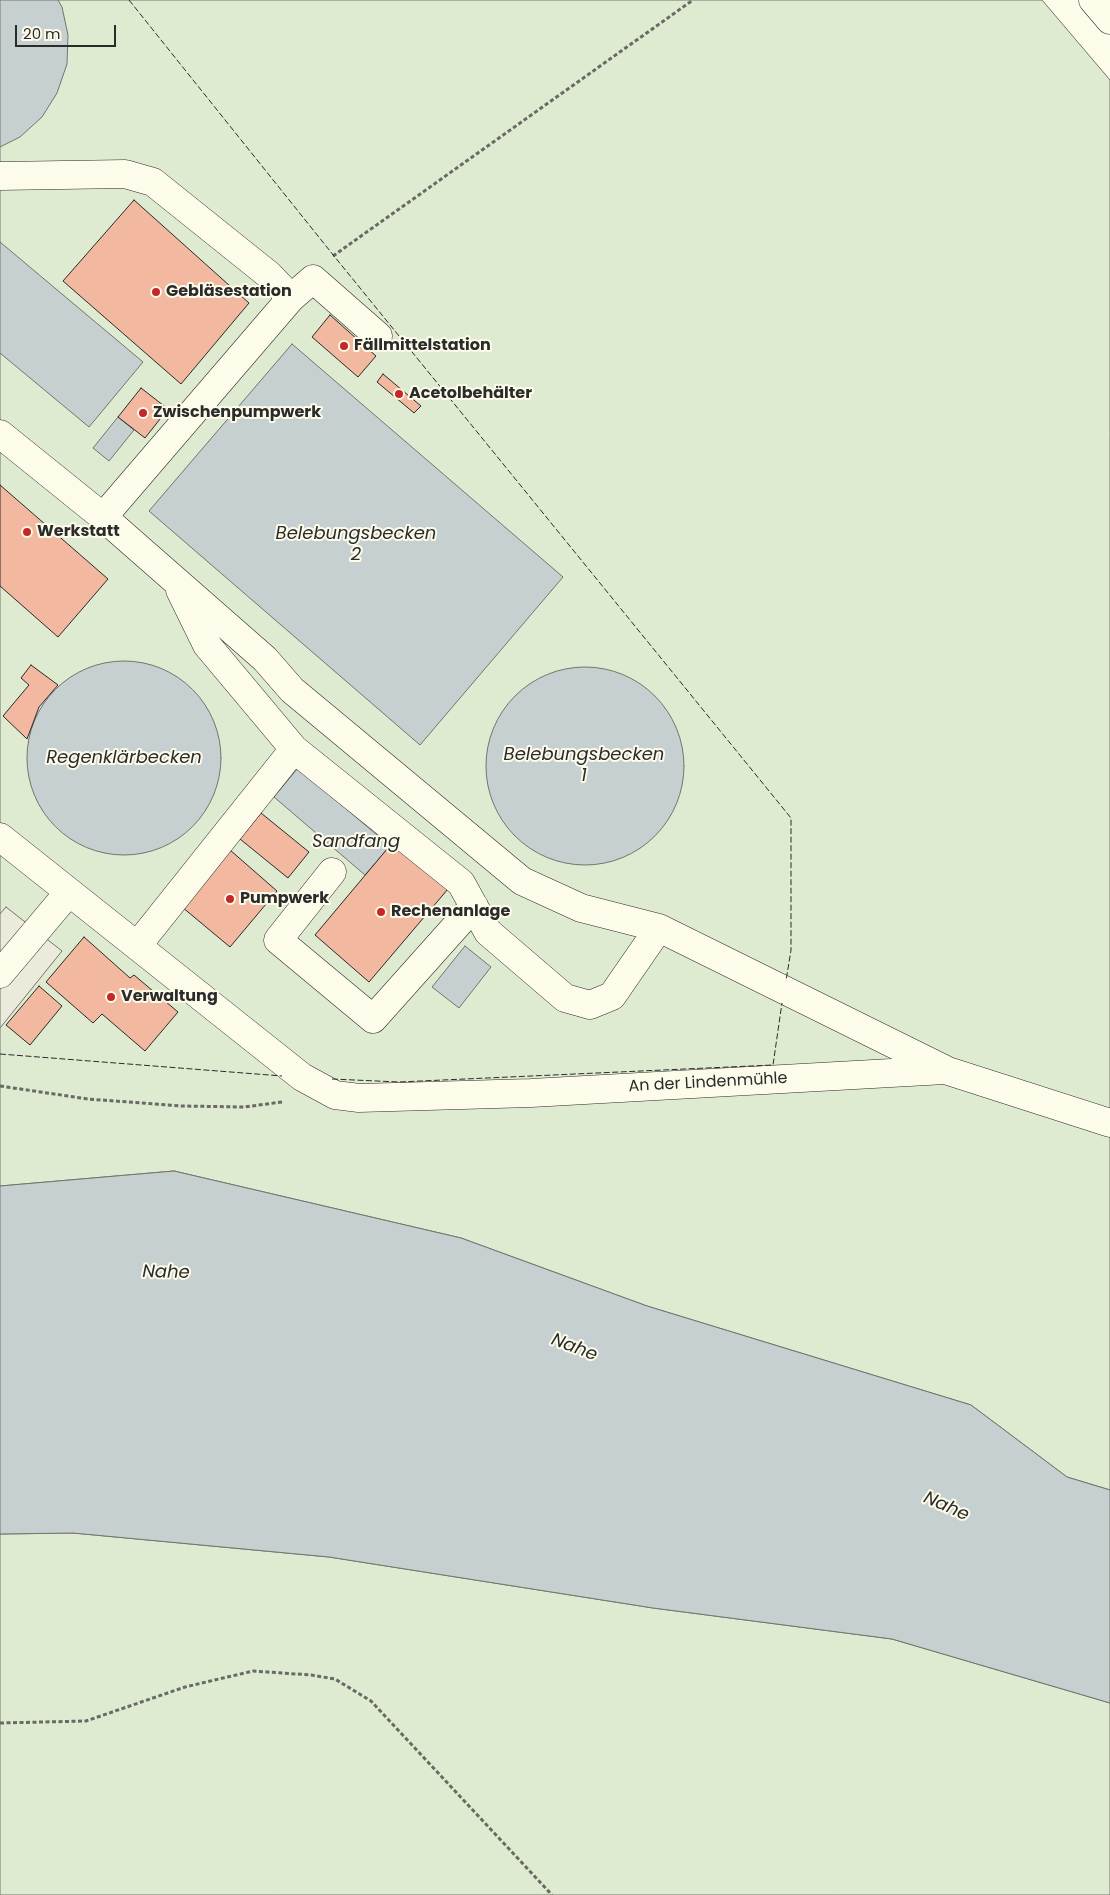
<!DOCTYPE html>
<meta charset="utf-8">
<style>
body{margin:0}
#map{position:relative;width:1110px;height:1895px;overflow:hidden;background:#fdfbea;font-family:Poppins,sans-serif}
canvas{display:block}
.scale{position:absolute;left:15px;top:25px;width:101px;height:22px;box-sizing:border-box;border:2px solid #2b2b2b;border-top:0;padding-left:6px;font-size:15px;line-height:18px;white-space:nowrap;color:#2b2b2b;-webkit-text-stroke:4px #fdfbea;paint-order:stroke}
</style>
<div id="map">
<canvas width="1110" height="1895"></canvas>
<div class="scale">20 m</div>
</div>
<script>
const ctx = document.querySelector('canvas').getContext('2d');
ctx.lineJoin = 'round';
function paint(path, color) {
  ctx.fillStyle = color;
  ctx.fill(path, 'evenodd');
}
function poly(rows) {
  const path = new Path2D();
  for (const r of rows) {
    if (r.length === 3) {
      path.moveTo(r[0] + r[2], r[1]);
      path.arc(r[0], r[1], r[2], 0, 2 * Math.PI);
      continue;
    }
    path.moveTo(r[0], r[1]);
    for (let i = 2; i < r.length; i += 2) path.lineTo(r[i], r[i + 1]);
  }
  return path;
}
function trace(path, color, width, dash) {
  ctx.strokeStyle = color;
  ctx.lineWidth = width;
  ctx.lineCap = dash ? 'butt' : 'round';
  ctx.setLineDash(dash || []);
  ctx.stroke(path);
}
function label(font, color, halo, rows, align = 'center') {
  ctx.font = font + ' Poppins,sans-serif';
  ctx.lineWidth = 4;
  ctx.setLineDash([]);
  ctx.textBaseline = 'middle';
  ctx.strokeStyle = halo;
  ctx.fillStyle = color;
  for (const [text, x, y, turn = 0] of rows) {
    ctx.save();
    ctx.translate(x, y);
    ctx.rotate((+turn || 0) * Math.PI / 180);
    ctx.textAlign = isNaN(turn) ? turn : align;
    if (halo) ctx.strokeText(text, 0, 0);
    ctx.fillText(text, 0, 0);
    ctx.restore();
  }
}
const green = poly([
 [0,0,1042,0,1110,80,1110,1490,1067,1477,971,1405,647,1306,461,1238,174,1171,0,1186,0,0],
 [73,1533,329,1557,653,1608,892,1639,1110,1703,1110,1895,0,1895,0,1534,73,1533]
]);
paint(green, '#deebd1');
trace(green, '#74746e', 1);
const parking = poly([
 [6,907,62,951,0,1028,0,914,6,907]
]);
paint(parking, '#eceadb');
trace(parking, '#74746e', 1);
const water = poly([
 [0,0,58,0,62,7,68,35,67,64,57,93,42,117,20,137,0,147,0,0],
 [0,242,143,362,89,427,0,353,0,242],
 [292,344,563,577,420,745,149,511,292,344],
 [118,417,134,430,109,461,93,448,118,417],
 [124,758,97],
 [585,766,99],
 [298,768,390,846,365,875,274,797,298,768],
 [465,946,491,967,459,1008,432,987,465,946],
 [174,1171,461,1238,647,1306,971,1405,1067,1477,1110,1490,1110,1703,892,1639,653,1608,329,1557,73,1533,0,1534,0,1186,174,1171]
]);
paint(water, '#c7d0d0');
trace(water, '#74746e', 1);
const building = poly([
 [134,200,249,303,181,384,63,281,134,200],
 [330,315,376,356,358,377,312,337,330,315],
 [383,374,421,406,414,413,377,382,383,374],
 [141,388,168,409,145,438,118,417,141,388],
 [0,485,108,579,58,637,0,586,0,485],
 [31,665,58,685,39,707,27,739,3,716,29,685,21,678,31,665],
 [261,813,309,852,288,878,240,839,261,813],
 [393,842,448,889,369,982,315,935,393,842],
 [230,850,277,891,230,947,182,907,230,850],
 [84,937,130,978,134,975,178,1012,145,1051,102,1014,93,1023,46,982,84,937],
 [39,986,62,1006,30,1045,6,1025,39,986]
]);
paint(building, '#f2b8a0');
trace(building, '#2b2b2b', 1);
const minor = poly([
 [1093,0,1110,20],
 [0,176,125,174,153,182,269,275,291,298,103,517],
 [291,298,313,279,378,336],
 [0,434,103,517,265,659,292,690,522,881,581,908,659,928,944,1069],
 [294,749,461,883,488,932,565,998,590,1005,612,996,659,928],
 [0,837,302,1077,335,1095,359,1098,531,1093,945,1070,1110,1123],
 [332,872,278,940,373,1019,474,906],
 [137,946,294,749,207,645,180,590],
 [0,974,69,892]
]);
trace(minor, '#2b2b2b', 29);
trace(poly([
 [333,256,693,0],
 [0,1086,88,1099,182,1106,244,1107,282,1102],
 [0,1723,86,1721,185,1687,253,1671,311,1675,335,1679,371,1701,552,1895]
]), '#6a6964', 3, [4, 2.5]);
trace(minor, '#fdfbea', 28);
trace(poly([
 [129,0,334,256,791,818,791,950,786,981],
 [0,1054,282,1076],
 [332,1079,399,1082,773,1065,782,1003]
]), '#2b2b2b', 1, [6, 2.5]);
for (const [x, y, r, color] of [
 [156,292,5,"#c62828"],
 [344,346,5,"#c62828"],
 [399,394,5,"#c62828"],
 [143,413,5,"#c62828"],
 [27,532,5,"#c62828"],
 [230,899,5,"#c62828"],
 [381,912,5,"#c62828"],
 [111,997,5,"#c62828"]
]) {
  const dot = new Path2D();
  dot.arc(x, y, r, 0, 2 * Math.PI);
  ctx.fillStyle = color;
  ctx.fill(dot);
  trace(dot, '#fdfbea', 2);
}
label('bold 16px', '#2b2b2b', '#fdfbea', [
 ["Gebläsestation",166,292],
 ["Fällmittelstation",354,346],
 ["Acetolbehälter",409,394],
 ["Zwischenpumpwerk",153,413],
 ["Werkstatt",37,532],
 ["Pumpwerk",240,899],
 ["Rechenanlage",391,912],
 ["Verwaltung",121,997]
], 'left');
label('16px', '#2b2b2b', '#fdfbea', [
 ["An der Lindenmühle",708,1083,-3]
]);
label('italic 18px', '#2b2b2b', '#fdfbea', [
 ["Belebungsbecken",356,534],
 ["2",356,555],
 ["Belebungsbecken",584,755],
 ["1",584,776],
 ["Regenklärbecken",124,758],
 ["Sandfang",356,842],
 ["Nahe",166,1273,1],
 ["Nahe",574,1348,21],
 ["Nahe",946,1507,24]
]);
</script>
